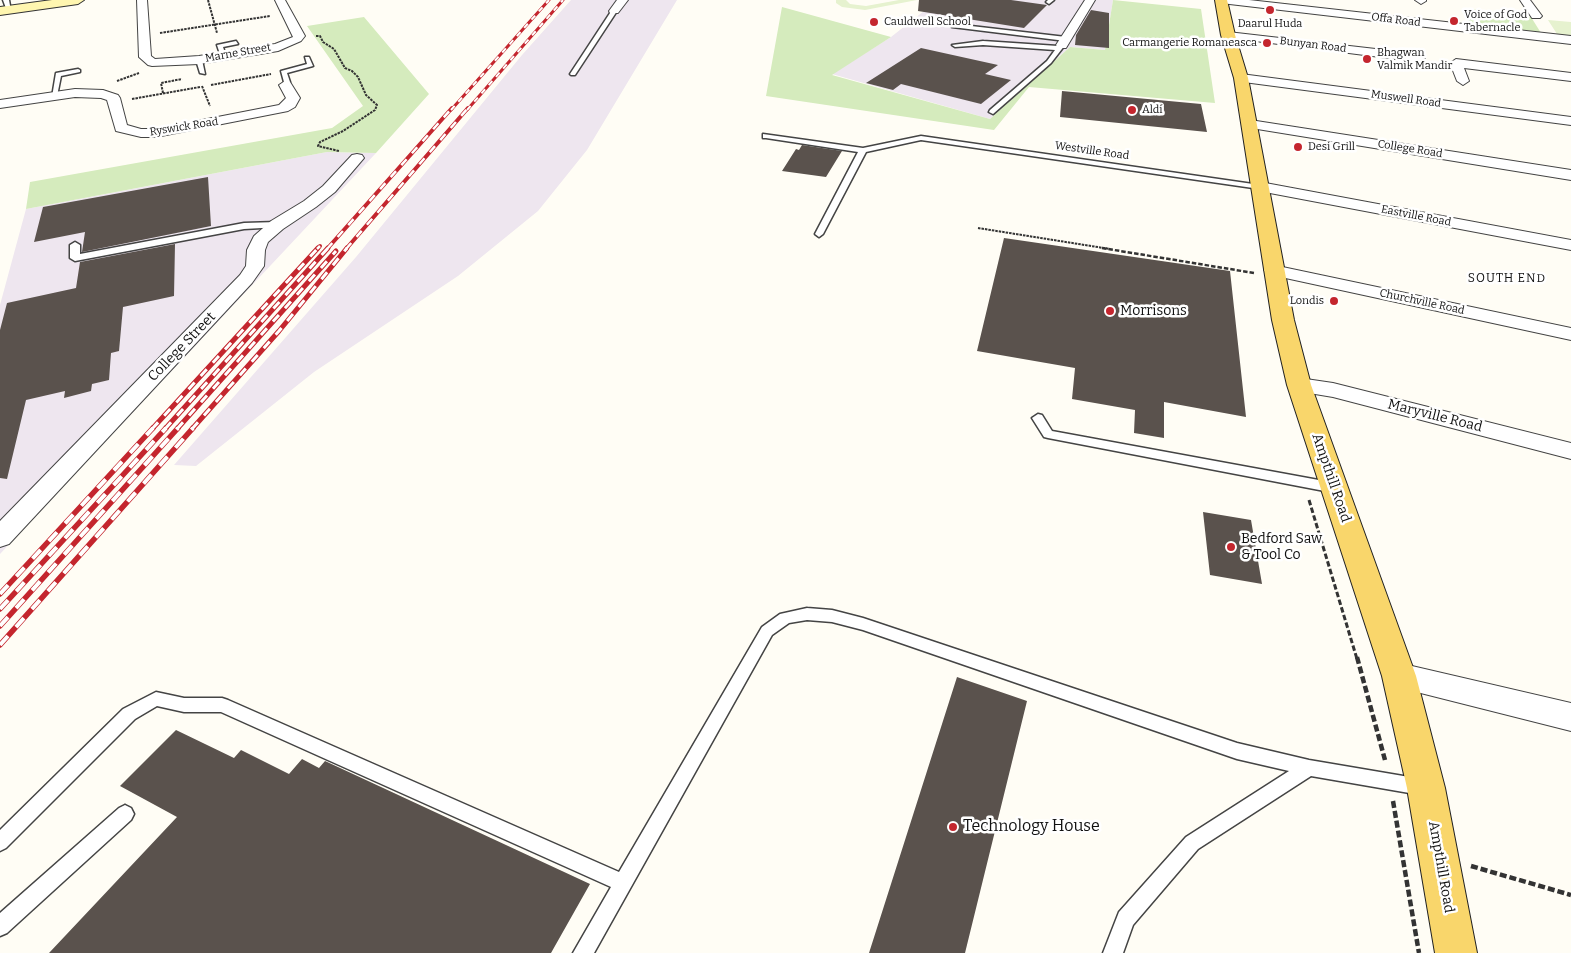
<!DOCTYPE html>
<style>
body{margin:0}
canvas{display:block;background:#fffdf5}
</style>
<canvas width="1571" height="953"></canvas>
<script>
const ctx = document.querySelector('canvas').getContext('2d');
ctx.lineJoin = 'round';
function paint(path, color) {
  ctx.fillStyle = color;
  ctx.fill(path, 'evenodd');
}
function poly(rows) {
  const path = new Path2D();
  for (const r of rows) {
    path.moveTo(r[0], r[1]);
    for (let i = 2; i < r.length; i += 2) path.lineTo(r[i], r[i + 1]);
  }
  return path;
}
function trace(path, color, width, dash) {
  ctx.strokeStyle = color;
  ctx.lineWidth = width;
  ctx.lineCap = dash ? 'butt' : 'round';
  ctx.setLineDash(dash || []);
  ctx.stroke(path);
}
function label(font, color, halo, rows, align = 'center') {
  ctx.font = font + ' Bitter,serif';
  ctx.lineWidth = 5;
  ctx.setLineDash([]);
  ctx.textBaseline = 'middle';
  ctx.strokeStyle = halo;
  ctx.fillStyle = color;
  for (const [text, x, y, turn = 0] of rows) {
    ctx.save();
    ctx.translate(x, y);
    ctx.rotate((+turn || 0) * Math.PI / 180);
    ctx.textAlign = isNaN(turn) ? turn : align;
    if (halo) ctx.strokeText(text, 0, 0);
    ctx.fillText(text, 0, 0);
    ctx.restore();
  }
}
paint(poly([
 [571,0,677,0,587,150,538,211,458,276,314,372,196,466,174,465,356,257,522,55],
 [938,0,1113,0,1105,50,1070,47,990,119,832,74,891,37],
 [327,152,376,153,0,554,0,305,26,209]
]), '#eee6ef');
paint(poly([
 [1113,0,1201,9,1215,103,1029,87,994,130,766,96,782,7,891,37,832,75,990,119,1070,47,1105,50],
 [1463,8,1531,17,1541,33,1471,26],
 [364,17,429,94,376,153,327,152,26,209,30,182,332,128,363,106,307,26]
]), '#d5ebbd');
paint(poly([
 [836,0,846,0,850,4,866,6,899,0,917,0,865,10,842,7,836,3],
 [1548,20,1571,22,1571,36,1557,34]
]), '#e6f2cf');
paint(poly([
 [919,0,1011,0,1047,5,1024,28,918,11],
 [1091,10,1109,13,1109,48,1075,45,1076,35],
 [921,48,998,65,985,74,1011,80,981,104,901,84,893,90,866,83],
 [1062,91,1201,104,1207,132,1060,117],
 [802,145,842,151,826,177,782,171,796,149,799,150],
 [208,177,211,226,82,252,85,232,34,242,43,207],
 [1004,238,1230,271,1246,417,1164,402,1164,438,1134,433,1135,410,1072,399,1075,368,977,351],
 [175,244,174,296,123,307,119,351,111,353,109,380,92,384,91,391,64,398,65,391,26,400,7,479,0,478,0,330,7,303,76,288,80,262],
 [1203,512,1251,520,1262,584,1210,575],
 [957,677,1027,701,965,953,869,953],
 [176,730,234,758,241,750,289,774,302,759,319,768,325,761,590,884,551,953,49,953,177,817,120,786]
]), '#5a524d');
const service = poly([
 [3,0,9,0,11,11,7,11,3,0],
 [1048,0,1054,0,1049,4,1046,2,1048,0],
 [612,10,617,11,575,75,571,75,570,74,612,10],
 [954,24,1066,37,1069,39,1066,41,952,27,954,24],
 [236,41,238,44,223,47,226,56,221,57,217,45,236,41],
 [983,41,1058,46,1062,43,1065,45,1051,63,993,114,989,112,990,110,1047,61,1055,50,983,45,955,47,952,45,983,41],
 [305,57,309,57,313,66,287,73,290,82,287,86,283,86,284,82,281,71,307,64,305,57],
 [199,58,202,60,205,74,200,73,196,60,199,58],
 [78,69,80,70,80,72,61,76,57,96,52,97,56,73,78,69],
 [763,134,863,148,921,136,1260,185,1264,187,1260,189,921,140,866,152,823,234,819,237,815,234,858,152,766,138,763,138,763,134],
 [277,222,280,223,280,227,244,229,75,261,70,258,70,245,75,242,80,245,80,254,244,223,277,222],
 [1038,414,1042,415,1052,431,1335,483,1339,485,1341,488,1339,491,1335,493,1048,438,1044,437,1032,418,1038,414],
 [807,608,832,610,863,618,1237,743,1309,760,1421,779,1427,781,1430,787,1427,793,1421,795,1311,776,1198,849,1133,925,1123,953,1103,953,1119,912,1186,837,1289,771,1237,759,863,630,832,622,807,620,789,623,772,635,594,953,573,953,611,887,221,712,184,712,157,706,135,719,6,848,0,851,0,830,123,709,156,692,184,698,222,698,228,700,619,872,762,627,780,614,807,608],
 [125,805,131,808,134,814,131,820,7,933,0,936,0,913,119,808,125,805]
]);
const minor = poly([
 [137,0,147,0,151,56,155,59,199,56,275,44,293,37,275,0,285,0,305,36,301,41,278,51,199,64,152,66,148,65,139,57,137,0],
 [617,0,628,0,618,13,610,13,609,11,617,0],
 [1085,0,1095,0,1066,48,1058,48,1056,45,1085,0],
 [1216,0,1249,0,1571,36,1571,44,1221,3,1216,0],
 [1415,0,1426,0,1426,1,1421,4,1415,0],
 [1520,0,1530,0,1542,16,1540,18,1532,18,1520,0],
 [1228,32,1419,54,1425,58,1419,62,1224,37,1222,35,1228,32],
 [1456,59,1571,73,1571,81,1464,68,1469,81,1463,85,1457,81,1450,63,1456,59],
 [1241,74,1571,117,1571,125,1236,81,1235,78,1236,75,1241,74],
 [285,81,290,82,300,98,295,107,288,111,156,137,141,137,116,131,107,100,101,98,75,97,0,108,0,100,75,89,103,90,118,95,120,98,127,125,141,129,156,129,279,105,286,98,279,85,285,81],
 [1250,120,1571,170,1571,180,1245,127,1243,124,1250,120],
 [357,154,362,155,364,158,335,192,316,207,283,229,268,242,265,250,264,266,252,283,9,544,0,547,0,521,240,275,246,266,247,250,254,236,271,221,304,201,323,186,352,155,357,154],
 [1260,182,1571,240,1571,250,1254,190,1252,187,1254,184,1260,182],
 [1273,265,1571,328,1571,340,1267,274,1264,270,1267,266,1273,265],
 [1299,378,1333,383,1571,443,1571,459,1333,397,1291,390,1288,385,1291,380,1299,378],
 [1399,663,1571,703,1571,731,1389,685,1384,676,1389,667,1399,663]
]);
const secondary = poly([
 [52,0,84,0,78,4,0,15,0,7,52,0]
]);
const primary = poly([
 [1215,0,1227,0,1235,35,1248,78,1294,320,1311,385,1416,676,1445,788,1477,953,1435,953,1407,788,1382,676,1287,385,1272,320,1234,78,1221,35,1215,0]
]);
trace(service, '#444', 3);
trace(minor, '#444', 2);
trace(secondary, '#333', 2);
trace(primary, '#222', 2);
trace(poly([
 [208,0,217,33],
 [160,33,270,16],
 [316,36,320,36,323,42,334,49,345,68,352,71,358,77,366,95,377,105,375,110,343,131,320,142,318,146,339,151],
 [117,81,139,73],
 [211,85,271,74],
 [202,86,210,106],
 [163,93,161,83,182,79],
 [132,99,200,87],
 [978,228,1110,249]
]), '#333', 2, [2.5, 1]);
trace(poly([
 [1102,248,1254,273]
]), '#333', 2.5, [4.5, 2]);
trace(poly([
 [1309,500,1357,659]
]), '#333', 3, [5.5, 2.5]);
trace(poly([
 [1357,657,1385,760],
 [1393,801,1419,953],
 [1471,866,1571,895]
]), '#333', 4.5, [7, 3]);
paint(service, '#fff');
paint(minor, '#fff');
paint(secondary, '#fff6b0');
paint(primary, '#f9d66b');
const railFar3 = poly([
 [451,110,549,0],
 [467,110,563,0]
]);
const railFar2 = poly([
 [317,249,320,246],
 [327,249,452,108],
 [346,249,468,108]
]);
const railFar1 = poly([
 [152,429,318,248],
 [165,429,328,248],
 [177,429,336,251],
 [192,429,279,331,347,248]
]);
const rail = poly([
 [0,594,153,428],
 [0,609,166,428],
 [0,626,178,428],
 [0,645,193,428]
]);
trace(railFar3, '#c4262e', 3);
trace(railFar2, '#c4262e', 4);
trace(railFar1, '#c4262e', 5);
trace(rail, '#c4262e', 5.5);
trace(railFar3, '#fff', 2, [5.5]);
trace(railFar2, '#fff', 2.5, [8]);
trace(railFar1, '#fff', 3, [9]);
trace(rail, '#fff', 4, [12]);
for (const [x, y, r, color] of [
 [1270,10,5,"#c4262e"],
 [1454,21,5,"#c4262e"],
 [874,22,5,"#c4262e"],
 [1267,43,5,"#c4262e"],
 [1367,59,5,"#c4262e"],
 [1132,110,5,"#c4262e"],
 [1298,147,5,"#c4262e"],
 [1334,301,5,"#c4262e"],
 [1110,311,5,"#c4262e"],
 [1231,547,5,"#c4262e"],
 [953,827,5,"#c4262e"]
]) {
  const dot = new Path2D();
  dot.arc(x, y, r, 0, 2 * Math.PI);
  ctx.fillStyle = color;
  ctx.fill(dot);
  trace(dot, '#fff', 2);
}
label('11px', '#111', '#fff', [
 ["Voice of God",1464,15],
 ["Tabernacle",1464,28],
 ["Cauldwell School",884,22],
 ["Daarul Huda",1270,24,"center"],
 ["Carmangerie Romaneasca",1257,43,"right"],
 ["Bhagwan",1377,53],
 ["Valmik Mandir",1377,66],
 ["Aldi",1142,110],
 ["Desi Grill",1308,147],
 ["Londis",1324,301,"right"]
], 'left');
label('11px', '#111', '#fff', [
 ["Offa Road",1396,20,7],
 ["Bunyan Road",1313,45,7],
 ["Marne Street",238,53,-10],
 ["Muswell Road",1406,99,8],
 ["Ryswick Road",184,127,-9],
 ["College Road",1410,149,9],
 ["Westville Road",1092,151,8],
 ["Eastville Road",1416,216,11],
 ["Churchville Road",1422,302,12]
]);
ctx.letterSpacing = '1px';
label('12px', '#111', '#fff', [
 ["SOUTH END",1507,279]
]);
ctx.letterSpacing = '0px';
label('14px', '#111', '#fff', [
 ["Morrisons",1120,311],
 ["Bedford Saw",1241,539],
 ["& Tool Co",1241,555]
], 'left');
label('14px', '#111', '#fff', [
 ["College Street",182,347,-46],
 ["Maryville Road",1435,416,14],
 ["Ampthill Road",1331,478,71],
 ["Ampthill Road",1441,867,80]
]);
label('16px', '#111', '#fff', [
 ["Technology House",963,827]
], 'left');
</script>
